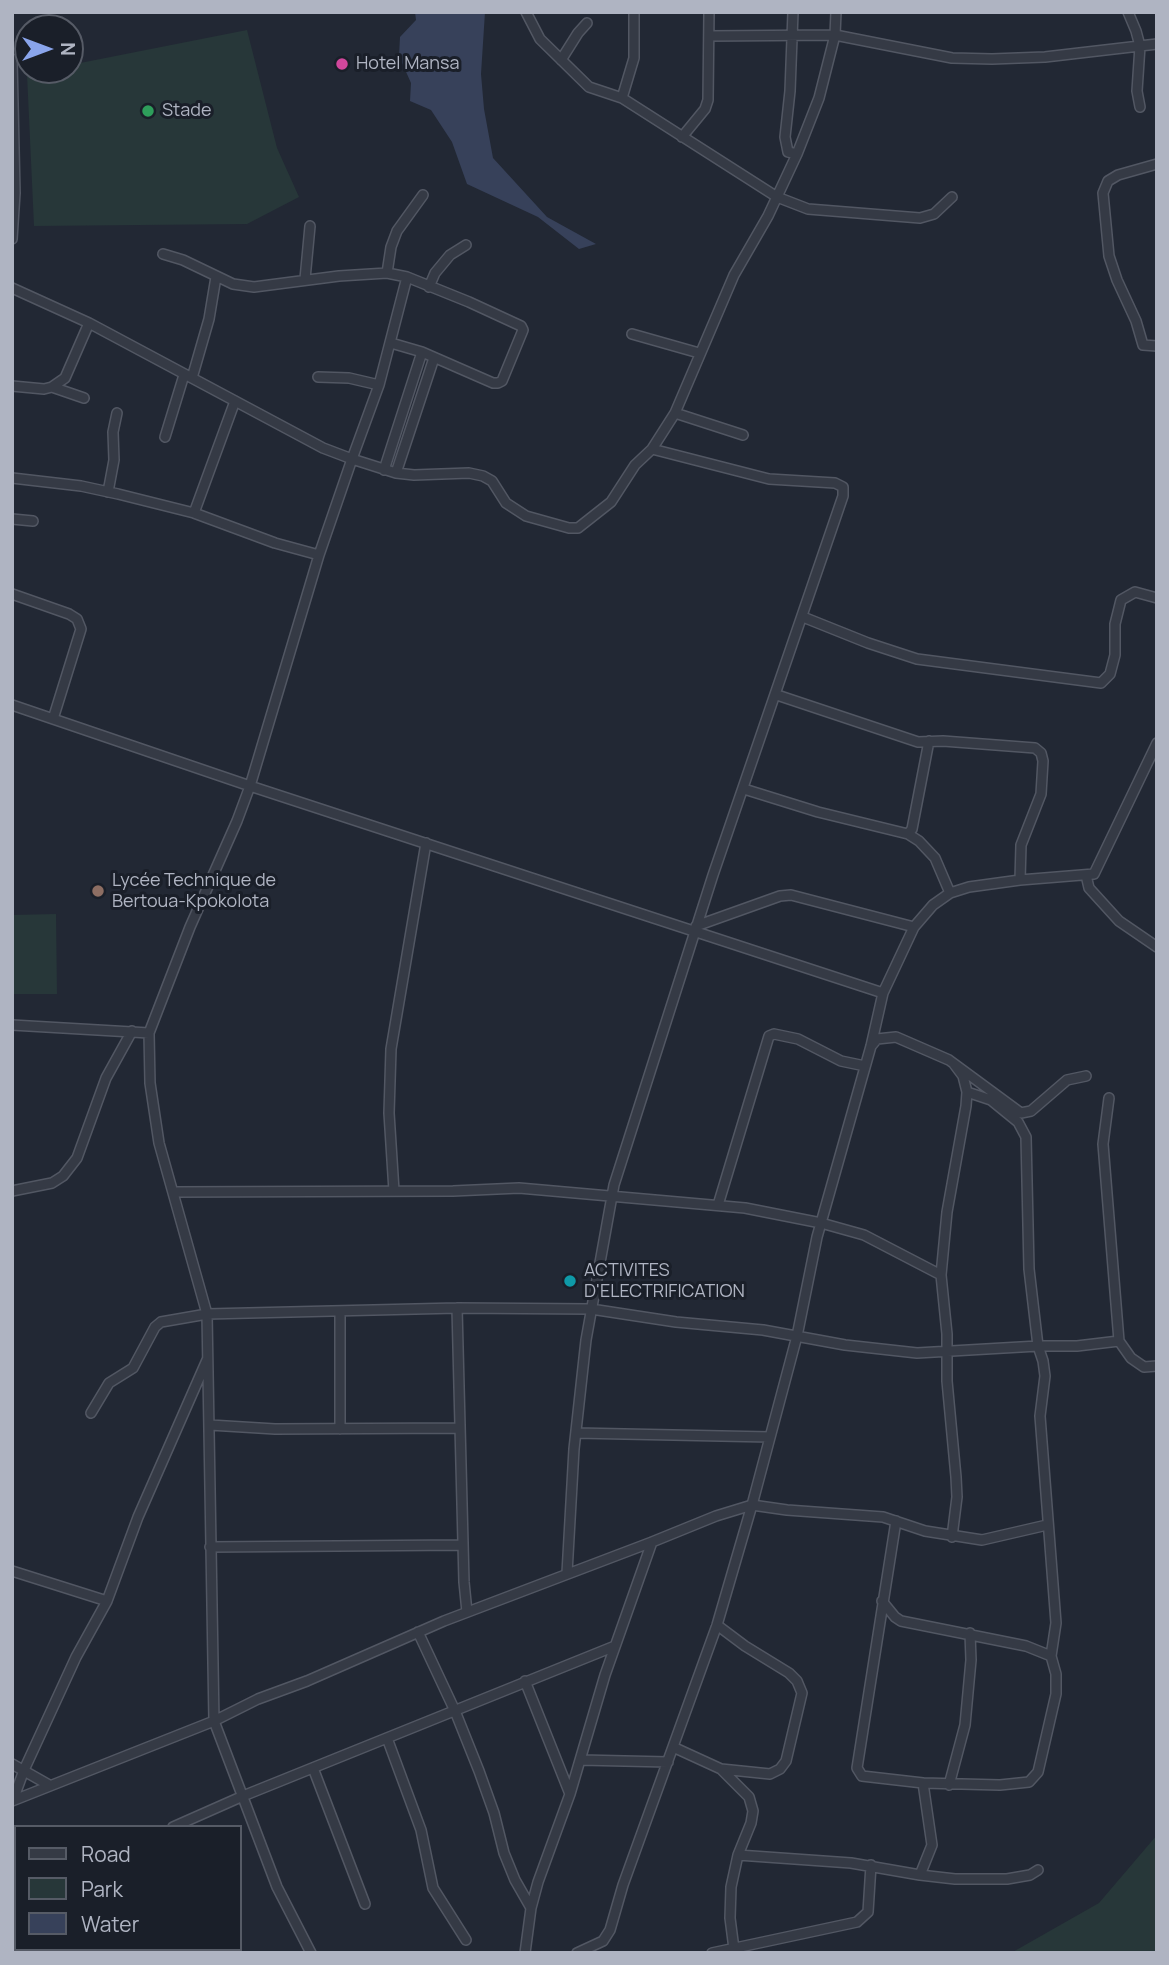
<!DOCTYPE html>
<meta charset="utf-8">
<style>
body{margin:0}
#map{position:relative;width:1169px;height:1965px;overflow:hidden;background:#222834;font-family:Manrope,sans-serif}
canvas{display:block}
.frame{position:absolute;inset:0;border:14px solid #afb4c2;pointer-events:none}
.legend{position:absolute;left:14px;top:1825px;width:228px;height:126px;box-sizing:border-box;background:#1a1f29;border:2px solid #565b66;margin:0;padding:9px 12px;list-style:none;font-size:21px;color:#afb4c2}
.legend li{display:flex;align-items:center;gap:14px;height:35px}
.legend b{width:35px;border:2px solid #565b66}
.north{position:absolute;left:14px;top:14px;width:70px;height:70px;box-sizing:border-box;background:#1a1f29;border:2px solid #565b66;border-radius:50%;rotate:90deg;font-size:19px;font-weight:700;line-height:28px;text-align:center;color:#afb4c2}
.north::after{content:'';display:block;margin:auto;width:24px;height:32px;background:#8aa5ec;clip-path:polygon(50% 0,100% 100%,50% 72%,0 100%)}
</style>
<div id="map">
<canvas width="1169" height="1965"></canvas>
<div class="frame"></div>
<ul class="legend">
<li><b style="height:9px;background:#353a45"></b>Road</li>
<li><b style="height:19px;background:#273739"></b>Park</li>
<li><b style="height:19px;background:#37415a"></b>Water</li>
</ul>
<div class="north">N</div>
</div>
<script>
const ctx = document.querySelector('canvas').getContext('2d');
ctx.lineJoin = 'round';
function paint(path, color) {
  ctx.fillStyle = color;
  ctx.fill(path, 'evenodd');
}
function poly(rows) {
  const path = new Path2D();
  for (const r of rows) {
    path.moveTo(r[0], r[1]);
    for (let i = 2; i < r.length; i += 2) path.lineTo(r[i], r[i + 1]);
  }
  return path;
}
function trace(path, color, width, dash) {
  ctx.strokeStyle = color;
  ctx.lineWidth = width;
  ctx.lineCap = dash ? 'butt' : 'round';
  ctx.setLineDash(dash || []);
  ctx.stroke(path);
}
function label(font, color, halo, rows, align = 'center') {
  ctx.font = font + ' Manrope,sans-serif';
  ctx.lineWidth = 6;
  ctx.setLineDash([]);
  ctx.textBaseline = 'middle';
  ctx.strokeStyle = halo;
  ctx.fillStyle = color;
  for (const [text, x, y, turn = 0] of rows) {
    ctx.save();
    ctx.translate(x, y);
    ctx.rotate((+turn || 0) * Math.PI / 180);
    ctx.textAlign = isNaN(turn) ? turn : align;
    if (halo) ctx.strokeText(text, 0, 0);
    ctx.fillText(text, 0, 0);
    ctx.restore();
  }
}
paint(poly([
 [247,30,277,148,299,197,247,224,34,226,27,74,45,70,70,70,70,65],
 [56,914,57,994,12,994,12,915],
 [1157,1835,1157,1953,1011,1953,1099,1903]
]), '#273739');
paint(poly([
 [415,12,485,12,481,74,484,109,493,158,547,217,596,244,579,249,538,217,467,184,452,142,431,110,410,101,411,83,399,56,400,37,416,20]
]), '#37415a');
const street = poly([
 [526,12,540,39,589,87,622,98,634,58,634,12],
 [793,12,790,91,785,137,788,152,797,154],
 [836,12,835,35,952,58,992,59,1045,57,1157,44],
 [1128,12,1136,31,1140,46,1137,91,1140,107],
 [12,59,15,193,12,239],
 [561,60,578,33,587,23],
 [622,98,777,197,808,209,920,218,934,214,952,197],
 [682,137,705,109,708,100,709,12],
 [1157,164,1118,175,1108,181,1103,193,1109,256,1117,280,1136,321,1143,345,1157,346],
 [163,254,183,260,233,284,254,287,339,276,387,273,407,277,469,302,521,326,523,330,502,381,498,383,493,383,422,352,391,343],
 [387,273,391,247,397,231,423,195],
 [407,277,379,385,352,459,396,473,414,475,469,473,483,476,492,481,506,503,526,516,569,528,578,528,611,502,635,465,652,449],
 [305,279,310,226],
 [429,287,435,273,450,255,466,245],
 [12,288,89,323,323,448,352,459,319,555,250,786,237,821,190,927,149,1033,150,1083,159,1143,207,1314,214,1721,277,1887,311,1953],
 [632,334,699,353],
 [318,377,349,378,379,385],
 [192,378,209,319,216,277],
 [12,386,44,389,52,387,65,378,89,323],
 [52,387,84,398],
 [675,413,743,435],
 [165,437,184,375],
 [384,470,422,352],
 [396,473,434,358],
 [12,478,81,486,118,494,194,513,275,543,319,555],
 [108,492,114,460,113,432,117,413],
 [194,513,235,401],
 [12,519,33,521],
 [12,594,69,614,77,619,81,629,53,719],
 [803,617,868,643,917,659,1101,683,1110,674,1115,655,1115,624,1121,600,1135,592,1157,598],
 [777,695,918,742,943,741,1035,748,1041,753,1043,761,1041,794,1021,845,1020,880],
 [12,705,250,786,883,993],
 [744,789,818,812,908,834,919,841,935,858,950,893],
 [908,834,912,829,929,741],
 [1086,875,1089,888,1119,921,1157,947],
 [696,926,780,896,791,895,914,927],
 [12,1025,149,1033],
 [872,1045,877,1039,896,1037,949,1060,1021,1113,1031,1111,1067,1080,1086,1076],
 [12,1191,52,1183,63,1176,77,1158,106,1078,132,1031],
 [394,1191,389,1113,391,1049,426,843],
 [173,1192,453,1191,519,1188,745,1208,821,1223,864,1235,941,1275],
 [718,1205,769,1036,774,1034,798,1039,841,1061,865,1066],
 [457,1308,464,1582,467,1612],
 [340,1311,340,1429],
 [1119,1341,1131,1358,1144,1367,1157,1366],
 [91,1413,109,1383,133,1368,155,1327,161,1322,207,1314,457,1308,591,1309,676,1322,763,1330,845,1345,917,1353,1038,1346,1077,1346,1119,1341,1103,1144,1109,1098],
 [210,1425,275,1429,460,1428],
 [576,1433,770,1437],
 [952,1537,957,1497,956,1477,947,1381,947,1334,941,1275,947,1212,966,1106,967,1092,963,1076,954,1064],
 [210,1547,463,1545],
 [12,1571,107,1601],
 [567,1573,574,1449,586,1340,614,1185,713,875,843,496,843,487,835,483,769,479,652,449,675,413,734,275,768,216,797,154,819,98,835,35,709,36],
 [882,1601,895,1617,901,1621,1026,1646,1051,1656],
 [418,1632,455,1711,479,1771,494,1813,504,1853,515,1880,531,1908],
 [525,1681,570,1794],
 [387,1738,421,1830,433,1888,466,1940],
 [673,1747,721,1769,770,1774,780,1769,786,1761,802,1693,797,1681,789,1673,745,1646,717,1625],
 [581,1760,668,1762],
 [12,1764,49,1785],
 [313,1768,365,1904],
 [721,1769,749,1797,753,1811,751,1823,738,1855,731,1887,730,1918,734,1949],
 [923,1783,1000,1785,1029,1782,1038,1772,1056,1694,1056,1674,1051,1656,1056,1623,1040,1416,1045,1376,1043,1361,1038,1346,1029,1269,1026,1137,1018,1122,991,1100,967,1092],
 [949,1785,965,1725,971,1660,970,1633],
 [13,1800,24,1770,76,1657,107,1601,138,1517,207,1360],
 [12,1801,214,1721,258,1699,307,1681,444,1621,652,1542,716,1516,752,1505,797,1336,817,1237,871,1046,883,993,914,927,933,905,950,893,969,887,1020,880,1094,874,1157,743],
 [173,1827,243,1796,615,1646],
 [738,1855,851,1863,920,1875,932,1845,923,1783,862,1776,857,1768,896,1521],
 [920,1875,955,1879,1007,1879,1030,1875,1038,1870],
 [192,1953,193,1949],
 [525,1953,531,1908,538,1882,570,1794,605,1675,652,1542],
 [577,1953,603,1941,610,1930,623,1885,717,1625,752,1505,787,1510,883,1517,925,1531,982,1540,1047,1525],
 [712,1953,857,1922,868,1912,871,1865]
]);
trace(street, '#525763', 12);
trace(street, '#353a45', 9);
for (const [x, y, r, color] of [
 [342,64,7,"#d1479c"],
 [148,111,7,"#2e9e5b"],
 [98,891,7,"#8d6e63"],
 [570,1281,7,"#0f9aa8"]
]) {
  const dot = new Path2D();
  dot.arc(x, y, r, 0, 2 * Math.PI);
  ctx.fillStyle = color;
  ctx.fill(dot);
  trace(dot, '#1a1f29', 2.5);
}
label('18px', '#afb4c2', '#1a1f29', [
 ["Hotel Mansa",356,64],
 ["Stade",162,111],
 ["Lycée Technique de",112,881],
 ["Bertoua-Kpokolota",112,902],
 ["ACTIVITES",584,1271],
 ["D'ELECTRIFICATION",584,1292]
], 'left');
</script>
